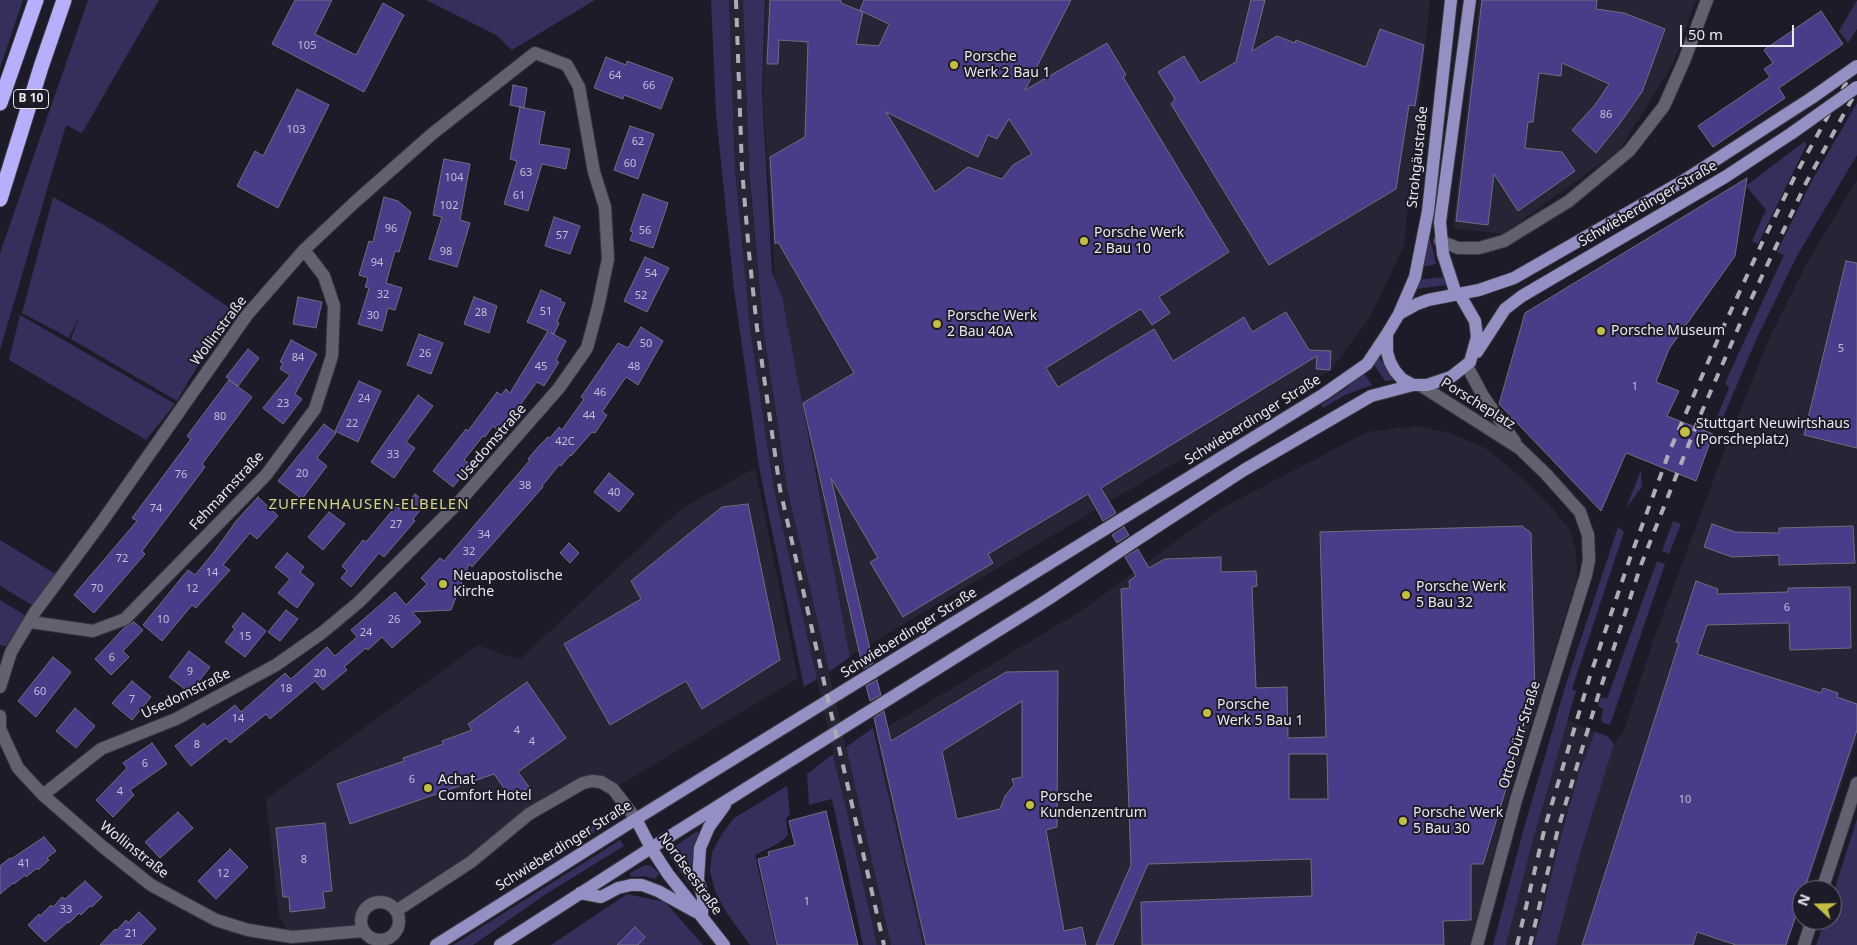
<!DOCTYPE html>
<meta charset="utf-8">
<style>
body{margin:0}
#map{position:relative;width:1857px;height:945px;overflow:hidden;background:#1c1b27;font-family:"Noto Sans",sans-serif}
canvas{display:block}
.north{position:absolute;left:1792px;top:880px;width:50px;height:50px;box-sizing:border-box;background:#1c1b27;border:1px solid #6e6d78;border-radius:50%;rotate:291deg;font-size:14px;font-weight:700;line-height:20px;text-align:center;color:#e8e8f1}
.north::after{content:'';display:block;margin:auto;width:18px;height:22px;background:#c1be40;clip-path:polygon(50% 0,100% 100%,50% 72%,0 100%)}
.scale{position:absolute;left:1680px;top:25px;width:114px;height:22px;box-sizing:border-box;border:2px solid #e8e8f1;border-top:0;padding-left:6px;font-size:15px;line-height:18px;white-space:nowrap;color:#e8e8f1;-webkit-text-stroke:4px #1c1b27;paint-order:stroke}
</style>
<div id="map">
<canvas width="1857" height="945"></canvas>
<div class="north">N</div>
<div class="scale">50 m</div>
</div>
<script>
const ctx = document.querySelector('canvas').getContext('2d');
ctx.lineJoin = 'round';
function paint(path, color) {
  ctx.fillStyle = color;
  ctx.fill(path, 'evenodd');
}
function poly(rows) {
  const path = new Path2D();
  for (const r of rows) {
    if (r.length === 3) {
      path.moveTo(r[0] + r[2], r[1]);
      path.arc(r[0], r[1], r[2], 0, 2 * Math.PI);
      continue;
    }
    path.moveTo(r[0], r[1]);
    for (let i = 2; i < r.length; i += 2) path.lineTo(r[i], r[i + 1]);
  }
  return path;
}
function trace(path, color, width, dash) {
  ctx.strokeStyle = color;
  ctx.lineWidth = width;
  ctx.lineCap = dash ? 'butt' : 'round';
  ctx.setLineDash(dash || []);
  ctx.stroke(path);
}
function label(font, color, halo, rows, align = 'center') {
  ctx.font = font + ' "Noto Sans",sans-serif';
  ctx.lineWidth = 4;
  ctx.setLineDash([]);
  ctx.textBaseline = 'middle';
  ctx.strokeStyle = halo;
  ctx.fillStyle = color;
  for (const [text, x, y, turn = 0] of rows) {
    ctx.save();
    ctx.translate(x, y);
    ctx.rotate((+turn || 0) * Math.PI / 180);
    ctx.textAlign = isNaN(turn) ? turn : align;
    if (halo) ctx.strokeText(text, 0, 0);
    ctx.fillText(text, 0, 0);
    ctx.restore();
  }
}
paint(poly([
 [729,0,743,0,749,168,756,253,773,398,787,488,891,945,877,945,774,490,750,328,742,253,735,169],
 [766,0,1430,0,1404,246,1370,317,1331,370,850,656,775,275,763,96],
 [1479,0,1696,0,1673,64,1620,149,1503,234,1453,228],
 [1857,180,1857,739,1806,890,1802,890,1802,901,1787,945,1556,945,1580,854,1614,744,1624,730,1654,639,1730,436,1767,343,1809,259],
 [1415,426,1450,433,1485,448,1521,477,1549,504,1570,530,1576,552,1577,578,1508,798,1470,945,921,945,876,734,1081,611,1220,509,1367,432],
 [755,468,798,678,613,789,583,783,396,911,392,906,384,903,375,903,365,909,362,916,361,924,363,931,292,937,279,916,266,799,478,645,519,660,681,509],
 [1567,720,1595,732,1579,772,1560,840,1534,945,1506,945,1533,840]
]), '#262536');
paint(poly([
 [0,0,23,0,0,68],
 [88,0,159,0,82,133,66,125,0,350,0,253],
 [426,0,595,0,512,50,496,35],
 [711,0,729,0,735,169,750,328,774,490,817,679,804,687,759,467,734,289,716,114],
 [743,0,765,0,762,92,772,272,782,296,850,657,829,672,787,488,763,326,749,168],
 [1857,0,1857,29,1848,43,1839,31],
 [1857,103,1857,155,1798,254,1756,340,1719,427,1714,424,1729,388,1725,383,1784,255,1777,252,1810,184],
 [1805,141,1806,146,1758,244,1752,241,1766,210,1746,186],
 [53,197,109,228,176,271,231,309,177,401,71,339,79,316,69,338,22,313],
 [1428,237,1430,238,1436,264,1422,267],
 [1442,277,1447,285,1416,289,1418,280],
 [20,315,175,404,146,440,9,360],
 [1379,356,1388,373,1394,380,1385,381,1373,363],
 [1364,373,1372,385,1345,395,1323,408,1321,405,1346,388],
 [1641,470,1642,487,1626,508],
 [1673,521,1681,524,1669,554,1662,551],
 [1618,527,1624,532,1572,689,1576,691,1533,840,1506,945,1493,945,1522,835,1565,687],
 [0,540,57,575,32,605,0,586],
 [1657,561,1665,564,1610,725,1601,722,1603,709,1598,706,1601,697,1607,699],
 [0,600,26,616,6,646,0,645],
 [873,728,923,945,891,945,846,747],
 [1595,732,1607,736,1614,744,1580,854,1556,945,1534,945,1560,840,1579,772],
 [833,754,846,808,877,945,863,945,832,799,809,805,807,774],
 [787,786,790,814,786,818,788,835,779,843,755,855,776,945,750,945,726,912,715,891,710,871,712,852,722,834,734,818],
 [1857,819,1857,945,1816,945,1825,920,1832,920,1832,897],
 [602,820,604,822,598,829,588,837,520,879,516,874],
 [697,831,699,834,693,851,692,864,694,884,691,887,670,857,674,847],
 [620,840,624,846,546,894,473,945,453,945],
 [645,865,651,866,659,873,655,879,644,876,631,877,630,873],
 [627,894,665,902,703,945,551,945]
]), '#352f5c');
const building = poly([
 [295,0,332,0,315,34,356,55,383,3,404,15,364,92,272,44,295,0],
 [770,0,841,0,841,3,863,12,860,10,864,0,1071,0,1025,90,1107,43,1126,75,1123,77,1229,252,1159,297,1170,313,1152,325,1141,309,1046,368,1058,387,1154,329,1173,361,1244,317,1252,332,1286,312,1309,350,1331,351,1330,370,1316,369,1317,356,1101,488,1116,513,1103,521,1088,494,988,554,993,563,903,617,870,562,878,558,831,478,873,663,863,669,803,403,854,373,778,242,775,244,770,157,805,137,808,42,779,40,778,64,767,64,770,0],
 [863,12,889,24,879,46,856,44,863,12],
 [886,112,978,157,988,135,997,139,1009,119,1032,154,1013,165,1002,179,968,167,935,192,886,112],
 [1251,0,1265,0,1252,51,1277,36,1295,43,1296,40,1366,67,1380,29,1424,45,1415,106,1409,105,1396,189,1269,265,1171,104,1175,99,1158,72,1184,56,1200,83,1236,62,1251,0],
 [1482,0,1597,0,1596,9,1624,13,1665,29,1642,92,1618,126,1596,153,1572,130,1595,105,1609,84,1562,63,1561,76,1539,73,1533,122,1528,122,1525,148,1562,152,1575,171,1518,211,1494,174,1488,225,1456,221,1482,0],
 [1821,11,1843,44,1779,88,1785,98,1713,147,1698,126,1770,77,1764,69,1773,63,1764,50,1821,11],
 [606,57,626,65,627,61,673,78,661,109,624,95,623,99,594,88,606,57],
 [513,85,527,88,524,108,510,105,513,85],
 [297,89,329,105,278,208,237,186,255,151,263,156,297,89],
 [520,107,545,112,539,144,570,149,566,169,542,164,528,211,504,204,517,161,510,159,520,107],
 [630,126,654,134,638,179,614,170,630,126],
 [444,159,470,164,460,220,470,223,457,267,429,259,442,217,433,215,444,159],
 [1747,178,1735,256,1669,349,1656,382,1679,391,1667,416,1713,434,1696,481,1626,453,1601,511,1499,404,1525,313,1747,178],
 [643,194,668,203,653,248,630,240,633,232,630,231,643,194],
 [384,197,398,201,411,212,399,252,395,251,386,283,402,288,395,310,388,308,382,331,358,324,369,288,365,287,368,278,359,275,369,241,373,242,384,197],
 [554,217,580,226,570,254,545,246,554,217],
 [645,257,669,268,647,312,624,301,645,257],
 [1846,261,1857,263,1857,448,1804,435,1846,261],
 [541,290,561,299,560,301,565,303,557,322,559,323,554,334,551,333,566,341,556,360,559,362,544,386,537,382,500,432,493,426,485,437,483,436,464,460,471,465,453,487,433,471,466,429,468,431,497,392,501,395,506,389,510,393,548,331,527,322,541,290],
 [298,297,322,302,316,328,293,324,298,297],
 [474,297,497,306,489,333,464,324,474,297],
 [641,327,663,341,638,385,626,377,602,412,607,415,595,433,592,432,571,456,570,455,561,466,559,465,542,486,543,487,472,567,469,564,451,610,412,612,421,622,392,648,382,637,368,650,366,648,344,667,347,670,323,690,315,681,270,719,266,714,230,743,226,738,191,766,175,746,204,723,207,727,235,705,241,712,285,673,291,679,327,647,335,656,357,637,351,630,395,592,406,605,427,584,421,578,440,558,444,561,530,460,528,459,538,447,548,437,550,438,559,427,562,430,584,399,581,397,618,343,628,348,641,327],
 [419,334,443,343,431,374,407,365,419,334],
 [291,340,317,354,295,394,302,399,283,424,263,408,290,375,280,369,283,363,280,362,291,340],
 [248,349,259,358,238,386,226,377,248,349],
 [229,380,252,397,202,464,205,467,142,551,145,554,94,613,74,595,137,521,132,518,191,439,187,436,229,380],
 [359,381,381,391,358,442,335,431,359,381],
 [418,395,433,406,406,442,415,448,394,478,371,462,418,395],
 [324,424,336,433,317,458,327,466,302,499,278,481,324,424],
 [609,473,634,494,619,512,594,492,609,473],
 [415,494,426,503,413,519,415,521,384,557,379,553,351,587,341,578,347,571,342,566,363,540,366,542,396,506,402,510,415,494],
 [258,497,278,516,257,539,250,533,223,565,230,570,196,608,192,605,162,641,143,625,188,570,195,575,214,552,237,520,258,497],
 [748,504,780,660,702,709,686,681,610,725,564,644,641,599,631,581,722,507,748,504],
 [329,512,345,524,323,550,308,537,329,512],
 [1712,524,1735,532,1779,533,1779,528,1853,526,1855,563,1779,565,1779,555,1732,557,1704,547,1712,524],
 [1522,526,1531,533,1535,694,1483,864,1471,864,1471,920,1443,921,1444,945,1142,945,1141,902,1312,896,1311,859,1148,864,1113,945,1096,945,1131,865,1121,589,1130,588,1129,581,1136,576,1125,557,1138,549,1149,568,1165,559,1221,557,1221,572,1256,571,1257,586,1252,587,1256,688,1287,687,1288,738,1326,737,1320,532,1522,526],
 [1289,754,1327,754,1328,799,1289,799,1289,754],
 [1124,527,1129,535,1117,543,1112,535,1124,527],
 [569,543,579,553,570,563,560,553,569,543],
 [287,553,304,567,300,572,314,584,297,608,278,593,290,579,275,567,287,553],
 [1696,581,1718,589,1717,594,1788,592,1788,588,1850,587,1851,648,1790,650,1789,623,1707,625,1697,654,1821,693,1823,688,1838,693,1837,697,1857,704,1857,730,1804,890,1802,890,1802,897,1786,945,1736,945,1697,932,1693,945,1582,945,1679,643,1676,642,1696,581],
 [286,610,298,619,280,641,268,632,286,610],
 [243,613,266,631,245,657,225,642,235,629,232,627,243,613],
 [134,622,143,630,123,651,129,657,111,675,95,659,124,628,134,622],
 [189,651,210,667,190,693,169,677,189,651],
 [53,657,71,672,36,717,18,701,53,657],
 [1058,671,1057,827,1046,830,1064,931,1082,927,1086,945,926,945,874,718,884,711,891,741,1006,672,1058,671],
 [1022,701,1022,777,1012,779,1014,785,1005,796,1000,809,957,819,942,751,1022,701],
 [877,680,881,695,870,701,866,686,877,680],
 [132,681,151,697,132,720,112,703,132,681],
 [527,682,566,738,518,772,529,787,512,799,494,774,350,824,337,784,404,761,403,758,443,744,442,741,472,730,468,724,527,682],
 [75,708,95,726,76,748,56,731,75,708],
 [152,743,167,764,130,790,134,795,113,817,96,800,127,768,123,763,152,743],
 [826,811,858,945,777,945,758,859,769,856,768,852,795,845,789,821,826,811],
 [178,812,193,828,160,858,145,842,178,812],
 [325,823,332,891,323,892,325,908,290,912,289,897,283,897,276,828,325,823],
 [44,837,56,851,47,858,49,860,38,870,37,868,26,877,25,875,14,884,13,883,0,894,0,866,10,858,11,859,44,837],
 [230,849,248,867,216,899,198,881,230,849],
 [85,881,102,897,92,907,90,906,81,915,79,913,69,923,68,922,45,942,28,925,39,914,40,916,51,905,53,907,62,897,65,899,85,881],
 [139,912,156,929,141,945,100,945,115,929,117,930,126,920,128,923,139,912],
 [635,927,645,937,638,945,617,945,635,927]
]);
paint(building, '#4a3c88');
trace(building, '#6f6e7d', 1);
const minor = poly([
 [1440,241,1458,248,1479,248,1504,241,1569,201,1629,151,1664,106,1684,61,1707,0],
 [1467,366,1483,396,1515,442],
 [1420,385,1519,448,1546,474,1580,512,1588,535,1589,560,1586,575,1516,800,1477,945],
 [31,622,93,631,125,619,266,475,315,409,332,356,334,306,324,276,304,250],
 [0,687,11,652,35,612,101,523,247,315,304,250,355,202,432,134,535,53,567,65,579,87,594,172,605,207,608,259,598,307,587,348,559,388,460,501,359,602,323,632,276,665,176,719,101,749,43,795],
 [0,716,0,729,18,768,43,795,103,847,151,885,216,920,248,930,292,937,363,931],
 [1822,890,1857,783],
 [380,921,19],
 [396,911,471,862,529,814,583,783,592,781,601,782,613,789,636,819],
 [1804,945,1812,920]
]);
const major = poly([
 [1456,294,1443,254,1440,222,1470,0],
 [1399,314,1415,277,1428,211,1451,0],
 [1477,352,1505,309,1522,296,1725,177,1792,133],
 [1413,385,1402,379,1395,371,1390,362,1387,352,1387,334,1399,314,1417,304,1428,300,1479,290,1514,278,1683,181,1813,97],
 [636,819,651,848,668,874,724,945],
 [580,893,601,897,618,888,631,885,642,885,658,891,696,912],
 [702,915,703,897,698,880,700,848,709,827,725,805],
 [436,945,636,819,1324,394,1367,364,1387,334],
 [500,945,651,848,1047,600,1135,541,1244,470,1371,396,1413,385,1427,385,1451,377,1470,362,1477,337,1475,321,1460,295]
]);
const highway = poly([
 [0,103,36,0],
 [0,199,41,67,64,0]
]);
trace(minor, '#383842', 14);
trace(major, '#383842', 14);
trace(highway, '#383842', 17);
trace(minor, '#626170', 12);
trace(major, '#9490c3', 12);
trace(highway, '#b6affb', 15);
trace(poly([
 [736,0,742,169,749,253,757,328,780,489,884,945],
 [1517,945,1545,827,1590,676,1629,561,1670,450,1722,330,1762,243,1796,174,1857,63],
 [1530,945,1558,829,1598,696,1641,565,1667,499,1700,416,1746,310,1806,183,1857,90]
]), '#adadb7', 4, [9, 9]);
const majorBridge = poly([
 [1813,97,1857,66],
 [1792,133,1857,87]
]);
trace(majorBridge, '#383842', 14, []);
trace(majorBridge, '#9490c3', 12);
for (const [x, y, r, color] of [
 [954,65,5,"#c1be40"],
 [1084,241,5,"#c1be40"],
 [937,324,5,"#c1be40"],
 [1601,331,5,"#c1be40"],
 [1685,432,6,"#c1be40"],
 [443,584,5,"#c1be40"],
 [1406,595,5,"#c1be40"],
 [1207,713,5,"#c1be40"],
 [428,788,5,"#c1be40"],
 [1030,805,5,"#c1be40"],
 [1403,821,5,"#c1be40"]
]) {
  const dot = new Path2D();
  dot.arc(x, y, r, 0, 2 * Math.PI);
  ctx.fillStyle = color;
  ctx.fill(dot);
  trace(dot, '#1c1b27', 2);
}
label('11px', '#c0bdd7', null, [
 ["105",307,46],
 ["64",615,76],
 ["66",649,86],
 ["86",1606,115],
 ["103",296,130],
 ["62",638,142],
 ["60",630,164],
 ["63",526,173],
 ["104",454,178],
 ["61",519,196],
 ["102",449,206],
 ["96",391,229],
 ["56",645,231],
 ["57",562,236],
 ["98",446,252],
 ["94",377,263],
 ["54",651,274],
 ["32",383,295],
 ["52",641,296],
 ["51",546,312],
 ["28",481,313],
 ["30",373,316],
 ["50",646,344],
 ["5",1841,349],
 ["26",425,354],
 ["84",298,358],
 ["45",541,367],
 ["48",634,367],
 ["1",1635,387],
 ["46",600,393],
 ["24",364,399],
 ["23",283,404],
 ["44",589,416],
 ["80",220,417],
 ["22",352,424],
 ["42C",565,442],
 ["33",393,455],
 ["20",302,474],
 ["76",181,475],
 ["38",525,486],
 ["40",614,493],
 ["74",156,509],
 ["27",396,525],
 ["34",484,535],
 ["32",469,552],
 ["72",122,559],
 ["14",212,573],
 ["70",97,589],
 ["12",192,589],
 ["6",1787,608],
 ["10",163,620],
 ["26",394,620],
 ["24",366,633],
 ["15",245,637],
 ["6",112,658],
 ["9",190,672],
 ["20",320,674],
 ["18",286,689],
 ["60",40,692],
 ["7",132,700],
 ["14",238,719],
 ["4",517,731],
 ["4",532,742],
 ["8",197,745],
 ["6",145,764],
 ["6",412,780],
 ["4",120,792],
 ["10",1685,800],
 ["8",304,860],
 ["41",24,864],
 ["12",223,874],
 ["1",807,902],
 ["33",66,910],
 ["21",131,934]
]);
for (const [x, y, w] of [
 [31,99,35]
]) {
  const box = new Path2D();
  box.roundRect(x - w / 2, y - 9.5, w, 19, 4);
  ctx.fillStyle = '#1c1b27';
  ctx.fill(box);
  trace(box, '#e8e8f1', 1);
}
label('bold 12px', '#e8e8f1', null, [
 ["B 10",31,99]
]);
label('14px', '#e8e8f1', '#1c1b27', [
 ["Porsche",964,57],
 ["Werk 2 Bau 1",964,73],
 ["Porsche Werk",1094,233],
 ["2 Bau 10",1094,249],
 ["Porsche Werk",947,316],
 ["2 Bau 40A",947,332],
 ["Porsche Museum",1611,331],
 ["Stuttgart Neuwirtshaus",1696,424],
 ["(Porscheplatz)",1696,440],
 ["Neuapostolische",453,576],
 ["Kirche",453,592],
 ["Porsche Werk",1416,587],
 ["5 Bau 32",1416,603],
 ["Porsche",1217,705],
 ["Werk 5 Bau 1",1217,721],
 ["Achat",438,780],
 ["Comfort Hotel",438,796],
 ["Porsche",1040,797],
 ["Kundenzentrum",1040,813],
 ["Porsche Werk",1413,813],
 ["5 Bau 30",1413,829]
], 'left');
label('14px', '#e8e8f1', '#1c1b27', [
 ["Strohgäustraße",1418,157,-84],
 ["Schwieberdinger Straße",1648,204,-30],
 ["Wollinstraße",219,331,-53],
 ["Porscheplatz",1478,404,32],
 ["Schwieberdinger Straße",1253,420,-32],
 ["Usedomstraße",492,443,-49],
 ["Fehmarnstraße",227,491,-47],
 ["Schwieberdinger Straße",909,633,-32],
 ["Usedomstraße",186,694,-26],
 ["Otto-Dürr-Straße",1520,735,-73],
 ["Schwieberdinger Straße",564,846,-32],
 ["Wollinstraße",134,850,38],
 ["Nordseestraße",690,874,54]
]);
ctx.letterSpacing = '1px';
label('15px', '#d5d486', '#1c1b27', [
 ["ZUFFENHAUSEN-ELBELEN",369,505]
]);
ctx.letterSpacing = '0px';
</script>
